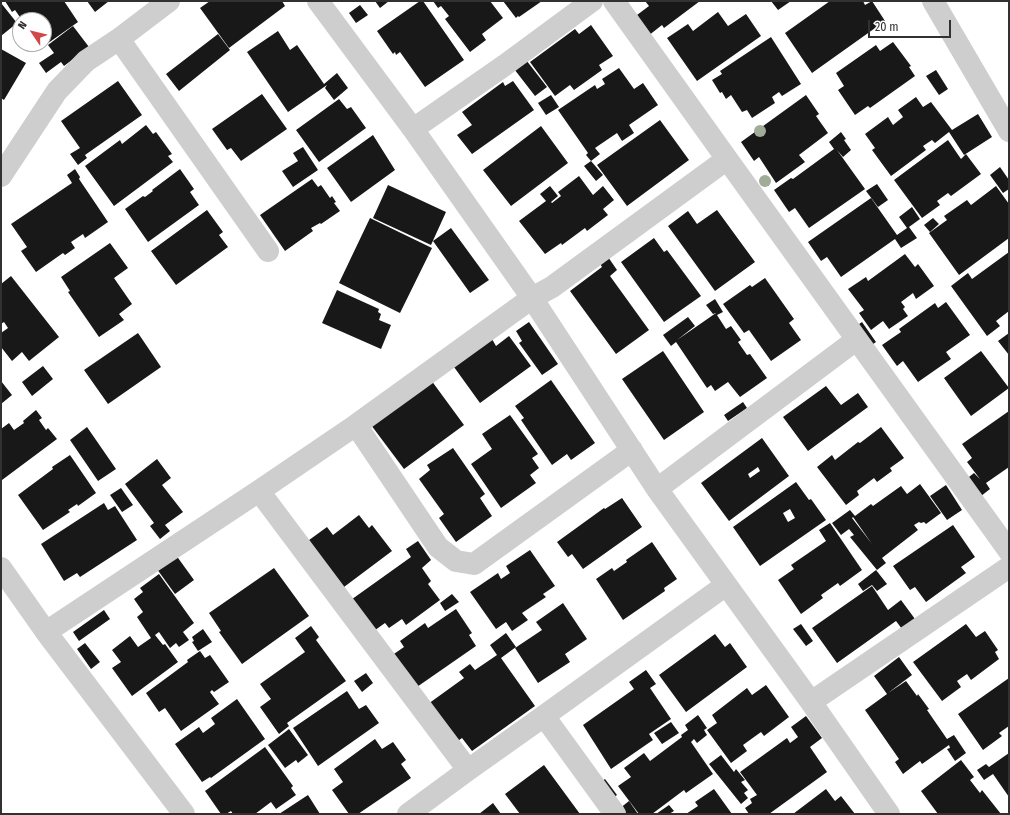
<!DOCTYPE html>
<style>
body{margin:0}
#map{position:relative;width:1010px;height:815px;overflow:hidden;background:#fff;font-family:"Fira Sans Condensed",sans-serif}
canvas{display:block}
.frame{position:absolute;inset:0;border:2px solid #313131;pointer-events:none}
.north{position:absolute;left:12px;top:12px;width:40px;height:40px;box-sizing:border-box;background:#fff;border:1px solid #adadad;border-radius:50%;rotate:305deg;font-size:11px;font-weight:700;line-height:16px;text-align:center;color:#313131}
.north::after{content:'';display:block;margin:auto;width:14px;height:18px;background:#d2484a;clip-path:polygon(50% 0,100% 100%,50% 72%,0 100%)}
.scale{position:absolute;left:868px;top:20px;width:83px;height:18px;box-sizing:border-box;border:2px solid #313131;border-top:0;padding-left:5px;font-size:12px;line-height:14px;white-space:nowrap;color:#313131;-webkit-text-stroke:3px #fff;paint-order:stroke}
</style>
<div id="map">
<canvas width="1010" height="815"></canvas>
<div class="frame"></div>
<div class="north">N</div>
<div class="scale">20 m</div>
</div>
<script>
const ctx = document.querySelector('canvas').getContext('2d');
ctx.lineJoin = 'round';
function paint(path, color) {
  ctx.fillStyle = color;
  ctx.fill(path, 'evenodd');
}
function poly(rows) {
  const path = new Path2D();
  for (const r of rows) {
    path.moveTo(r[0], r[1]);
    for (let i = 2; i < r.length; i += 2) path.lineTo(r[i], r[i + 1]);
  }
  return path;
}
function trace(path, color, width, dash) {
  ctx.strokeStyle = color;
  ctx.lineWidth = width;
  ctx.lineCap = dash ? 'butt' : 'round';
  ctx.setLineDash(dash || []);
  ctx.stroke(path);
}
paint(poly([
 [5,1,64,1,78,22,44,46,43,44,44,44,44,20,22,20,15,10,12,12],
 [87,1,109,1,95,12],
 [210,1,282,1,285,6,229,48,200,8],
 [375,1,389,1,380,8],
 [420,1,423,1,464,60,425,87,400,52,396,55,395,52,393,54,377,31],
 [433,1,490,1,503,18,482,34,486,40,470,52,445,19,449,16,441,6,438,8],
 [503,1,542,1,519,17,518,16,516,18],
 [645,1,700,1,664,28,662,25,648,36,633,18,649,6],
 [771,1,791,1,778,10],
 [830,1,863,1,865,5,872,1,885,21,812,73,785,33],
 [1,3,17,23,1,36],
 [360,5,368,15,356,23,349,13],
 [718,12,728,26,746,14,761,36,697,81,667,38,688,24,693,31],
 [591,25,613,56,599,65,602,70,574,90,570,85,555,96,530,62,575,29,579,34],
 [73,26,89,47,64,66,61,62,46,73,39,63,54,53,48,45],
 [278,31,290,50,297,45,324,84,337,73,348,88,334,100,325,88,327,85,288,112,247,52],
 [218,34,230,50,179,91,166,74],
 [771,37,801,84,782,96,779,92,772,97,775,103,752,118,747,110,742,112,731,95,726,99,722,92,720,93,712,80,722,74,720,71],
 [893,42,911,66,909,67,915,76,870,108,868,106,855,115,838,90,844,86,836,73,876,45,880,51],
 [1,49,26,63,4,100,1,98],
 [523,56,547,87,535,96,511,65],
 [619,68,634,89,643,83,658,105,629,125,634,133,622,141,617,133,595,148,600,154,591,161,586,155,588,153,558,110,595,85,597,89,605,84,602,79],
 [936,70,948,89,939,95,926,76],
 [118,81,142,115,85,155,87,158,78,165,70,154,80,148,61,121],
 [513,81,534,110,472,154,457,135,472,125,462,112,503,82,505,86],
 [262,94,287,129,241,161,231,148,227,150,212,129],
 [551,95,559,107,546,115,538,103],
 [806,95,819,114,816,116,828,133,799,155,805,162,776,183,759,157,754,161,741,142],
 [916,97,923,107,931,102,952,130,978,114,992,137,964,155,949,132,935,143,932,140,923,146,926,150,891,176,872,150,875,148,865,134,888,117,893,125,903,117,898,110],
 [339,99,347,109,351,107,366,128,319,162,296,130],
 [660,120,689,160,627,206,597,165],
 [146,125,153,134,156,132,172,154,168,156,173,162,114,206,85,166,120,140,122,144],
 [541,126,568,163,511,206,483,170],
 [841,132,846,139,844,140,851,150,843,157,837,150,865,189,809,228,795,208,789,212,774,190,791,178,793,179,834,149,829,142],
 [373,135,395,170,351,202,327,168],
 [948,140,961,159,966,154,981,174,951,196,948,193,937,201,940,205,922,218,894,180],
 [303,147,318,170,293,187,282,171,298,161,293,153],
 [591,161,603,175,596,181,584,166],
 [1000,167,1009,180,1009,189,1003,193,990,175],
 [75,169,80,177,79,179,108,222,85,238,83,234,71,242,75,248,65,255,63,253,36,272,21,251,27,247,11,224,72,183,67,175],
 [180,169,194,189,190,192,199,205,148,242,125,209,143,196,145,197,153,191,152,190],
 [579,176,593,195,603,186,614,200,603,209,608,215,587,231,585,228,562,245,561,243,545,254,519,221,546,201,540,194,550,186,558,196,551,202,552,203,561,196,558,192],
 [312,179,318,187,321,185,330,198,332,196,336,202,334,203,340,211,321,224,320,223,311,228,313,231,285,251,260,215],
 [877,184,888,200,878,207,866,191],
 [388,185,446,212,431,245,373,218],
 [996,186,1009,204,1009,238,959,275,929,233,947,220,944,216,967,200,971,205],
 [871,198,897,235,907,228,899,217,912,207,920,219,909,227,917,238,901,248,895,239,841,277,827,257,821,261,808,242],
 [207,210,223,232,219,235,228,247,176,285,151,251],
 [717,210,755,262,715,291,668,226,688,211,697,224],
 [370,218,432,248,400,313,339,283],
 [933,218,939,224,930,232,924,225],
 [451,228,489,280,470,293,433,241],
 [654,238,664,252,667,250,701,296,664,322,621,262],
 [110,243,128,268,114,278,132,304,119,314,124,320,99,337,68,292,70,291,61,277],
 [1009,252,1009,311,996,321,1000,326,987,336,951,286,968,273,972,279],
 [606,254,617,270,610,276,649,330,616,354,570,291,602,267,598,260],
 [905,254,915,267,918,264,934,286,916,299,913,293,901,302,905,307,903,309,908,316,889,329,883,321,871,330,859,313,864,310,848,289,866,277,868,281],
 [11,276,59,337,29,361,22,352,12,361,1,347,1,333,8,328,4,322,1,324,1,284],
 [765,278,794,319,789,323,801,340,771,361,749,330,744,333,723,304,750,285,752,287],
 [337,290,379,309,378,312,381,314,379,320,391,325,381,349,322,323],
 [715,299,723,312,717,315,726,329,731,326,741,340,738,342,747,355,750,354,767,378,740,397,728,382,715,391,711,385,707,388,676,342,671,346,663,335,688,317,695,326,677,340,716,313,713,314,706,305],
 [946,302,970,335,946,352,951,359,918,382,903,361,897,366,882,345,901,332,899,329,935,303,938,308],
 [529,322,558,364,542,375,519,343,522,341,516,331],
 [862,322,876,342,866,349,852,329],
 [138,333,161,367,108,404,84,370],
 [1009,333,1009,355,998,341],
 [509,336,531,366,480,403,454,367,492,339,496,346],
 [663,351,704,412,664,440,622,379],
 [981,351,1009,388,971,416,944,378],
 [43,366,53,379,32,396,22,382],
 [431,380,464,425,404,469,371,425],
 [551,380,595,443,571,460,567,454,552,465,521,420,524,418,515,406],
 [1,381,12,395,1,404],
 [826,386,841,405,858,393,868,407,808,451,783,417],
 [743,402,747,408,728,421,724,415],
 [36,410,42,418,39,420,46,430,48,428,57,439,2,480,1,479,1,429,9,423,14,430,24,423,23,421],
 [1009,411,1009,467,986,483,990,489,976,500,964,481,974,473,980,479,967,462,972,458,962,444],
 [510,415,538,454,532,458,539,468,530,475,536,483,501,508,471,464,492,449,482,434],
 [87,427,116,469,98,481,70,440],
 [881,427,904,458,890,468,892,471,877,482,874,478,857,491,859,495,846,505,817,467,832,455,835,460,858,442,860,443],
 [762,438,789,476,729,521,701,483],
 [758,467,760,471,750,478,748,474],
 [453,448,485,494,480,498,492,516,456,542,439,518,444,514,419,479,430,470,427,465],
 [70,455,96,493,78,506,77,504,68,510,70,512,43,530,18,495,53,469,52,467],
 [157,459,171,478,162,485,183,512,165,525,170,531,160,539,150,526,154,523,125,484],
 [796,482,809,500,811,499,826,520,760,566,733,527],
 [790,509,795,518,788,522,783,513],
 [920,484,941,513,926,524,924,522,921,523,919,522,914,525,918,530,882,558,886,563,877,570,850,537,854,535,849,529,841,535,832,523,850,510,855,516,871,504,873,506,901,486,907,494],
 [853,517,872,544,852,518],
 [946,485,962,510,947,520,930,496],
 [121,488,133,505,122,512,110,495],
 [622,498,642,527,583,569,572,554,568,557,557,542,604,508,605,509],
 [104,503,108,510,115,506,137,540,80,577,77,573,64,581,41,544],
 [359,515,369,528,372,525,392,551,340,590,305,543,327,527,333,535],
 [830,523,862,570,840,586,838,583,821,595,823,598,801,614,778,580,794,569,791,565,826,541,819,530],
 [953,525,975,557,961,567,966,573,926,602,915,587,910,590,893,566],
 [418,541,431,560,422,568,431,581,428,584,440,600,406,625,402,619,389,628,385,623,371,633,348,602,411,557,406,549],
 [652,542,677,579,664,588,665,591,623,620,596,579,612,568,614,571,627,562,626,560],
 [530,550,555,586,543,594,546,597,522,613,528,620,512,631,506,622,496,629,470,592,498,573,501,579,510,573,506,566],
 [173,551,194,580,175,594,154,565],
 [274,568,309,616,242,664,219,632,221,631,209,613],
 [876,570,887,584,877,591,872,585,863,591,858,584],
 [159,574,194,623,183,632,189,640,179,647,176,643,170,648,159,632,155,635,163,645,165,644,178,662,132,696,112,668,121,662,112,650,130,636,138,647,151,638,137,617,143,612,134,599,143,592,140,588],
 [872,586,888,610,901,600,915,619,902,629,896,621,837,663,812,628],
 [452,594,459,602,445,611,440,603],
 [563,603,587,639,565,654,570,662,538,683,515,648,542,630,536,622],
 [456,609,472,633,469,635,476,646,414,689,391,656,404,647,400,641,425,623,428,628],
 [104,610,110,619,79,641,73,632],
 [801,624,813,641,806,646,793,629],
 [966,624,976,637,985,631,998,650,995,652,999,659,971,680,967,674,957,681,961,687,942,701,913,662],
 [311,626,319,637,316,640,346,681,287,723,289,726,279,734,260,707,271,699,260,684,305,652,295,638],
 [203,629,212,642,198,651,192,642,194,641,192,637],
 [506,633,516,647,501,658,535,706,472,751,462,738,455,743,428,704,464,678,459,672,470,664,475,670,497,655,490,645],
 [715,634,725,647,730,643,747,667,686,712,659,675],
 [85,643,100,662,91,669,77,649],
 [200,651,205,658,210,655,229,682,214,692,212,690,210,692,219,704,181,731,165,708,159,712,146,693,188,662,187,660],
 [899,657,912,675,888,693,906,681,917,696,918,694,929,709,927,710,947,739,954,735,966,753,955,761,947,749,950,748,949,745,922,764,920,761,903,774,895,762,899,759,865,710,887,694,874,676],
 [646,670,656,684,650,688,671,719,649,734,653,740,611,769,583,725,634,689,629,682],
 [366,673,373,683,362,692,354,681],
 [1009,678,1009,726,999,733,1002,736,983,750,958,714],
 [766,685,789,717,764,736,761,732,743,745,747,751,731,763,707,730,717,723,712,715,747,688,752,695],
 [347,691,359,709,366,705,379,723,318,766,293,728],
 [237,699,265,739,211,778,210,777,202,782,175,744,199,727,203,733,215,724,211,718],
 [698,715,707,728,704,730,707,735,697,743,694,739,691,742,713,774,686,793,684,790,652,814,639,814,618,786,631,777,624,768,644,753,650,761,682,737,681,735,688,730,685,725],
 [806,716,822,738,810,747,827,772,769,814,749,814,745,808,752,803,750,799,757,795,740,772,787,738,790,743,798,737,791,727],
 [671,722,679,733,662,744,654,733],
 [289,729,308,755,298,763,296,760,285,768,268,745],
 [375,739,382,749,393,742,406,760,401,764,411,778,358,814,349,814,332,790,343,782,334,769],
 [265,747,293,786,291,788,296,795,276,809,271,802,255,814,233,814,231,811,226,814,221,814,205,791],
 [1009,753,1009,797,993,774,984,780,977,770,986,764,989,767],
 [721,755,734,772,736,769,745,780,741,782,748,790,744,793,748,798,741,804,709,764],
 [961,760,974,777,970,780,980,793,982,790,1001,814,938,814,921,791],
 [544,765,580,814,520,814,505,794],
 [605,779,617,795,610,800,598,784],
 [714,789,732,814,686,814,698,806,695,802],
 [826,789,835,801,841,796,855,814,793,814],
 [308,795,320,814,279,814],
 [629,801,638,814,622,814,619,809],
 [493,803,501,814,479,814],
 [669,805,674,811,669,814,656,814]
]), '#181818');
trace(poly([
 [318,1,413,129,532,298,657,489,811,702,889,814],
 [933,1,1009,131],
 [119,39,268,251],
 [413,129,505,65,592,1],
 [727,159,1009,551],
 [1,176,57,91,86,61,119,39,169,1],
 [356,425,438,547,456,561,474,564,632,450],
 [657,489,856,340],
 [259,491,468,770],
 [1,568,46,632,184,814],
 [46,632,259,491,356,425,532,298,552,287,727,159,614,1],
 [811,702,1009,567],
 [544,716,615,814],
 [408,814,468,770,544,716,726,585]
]), '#cecece', 22);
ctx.fillStyle = '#a0ac97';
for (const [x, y] of [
 [760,131],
 [765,181]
]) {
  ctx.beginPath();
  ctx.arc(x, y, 6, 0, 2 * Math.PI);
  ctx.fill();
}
</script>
